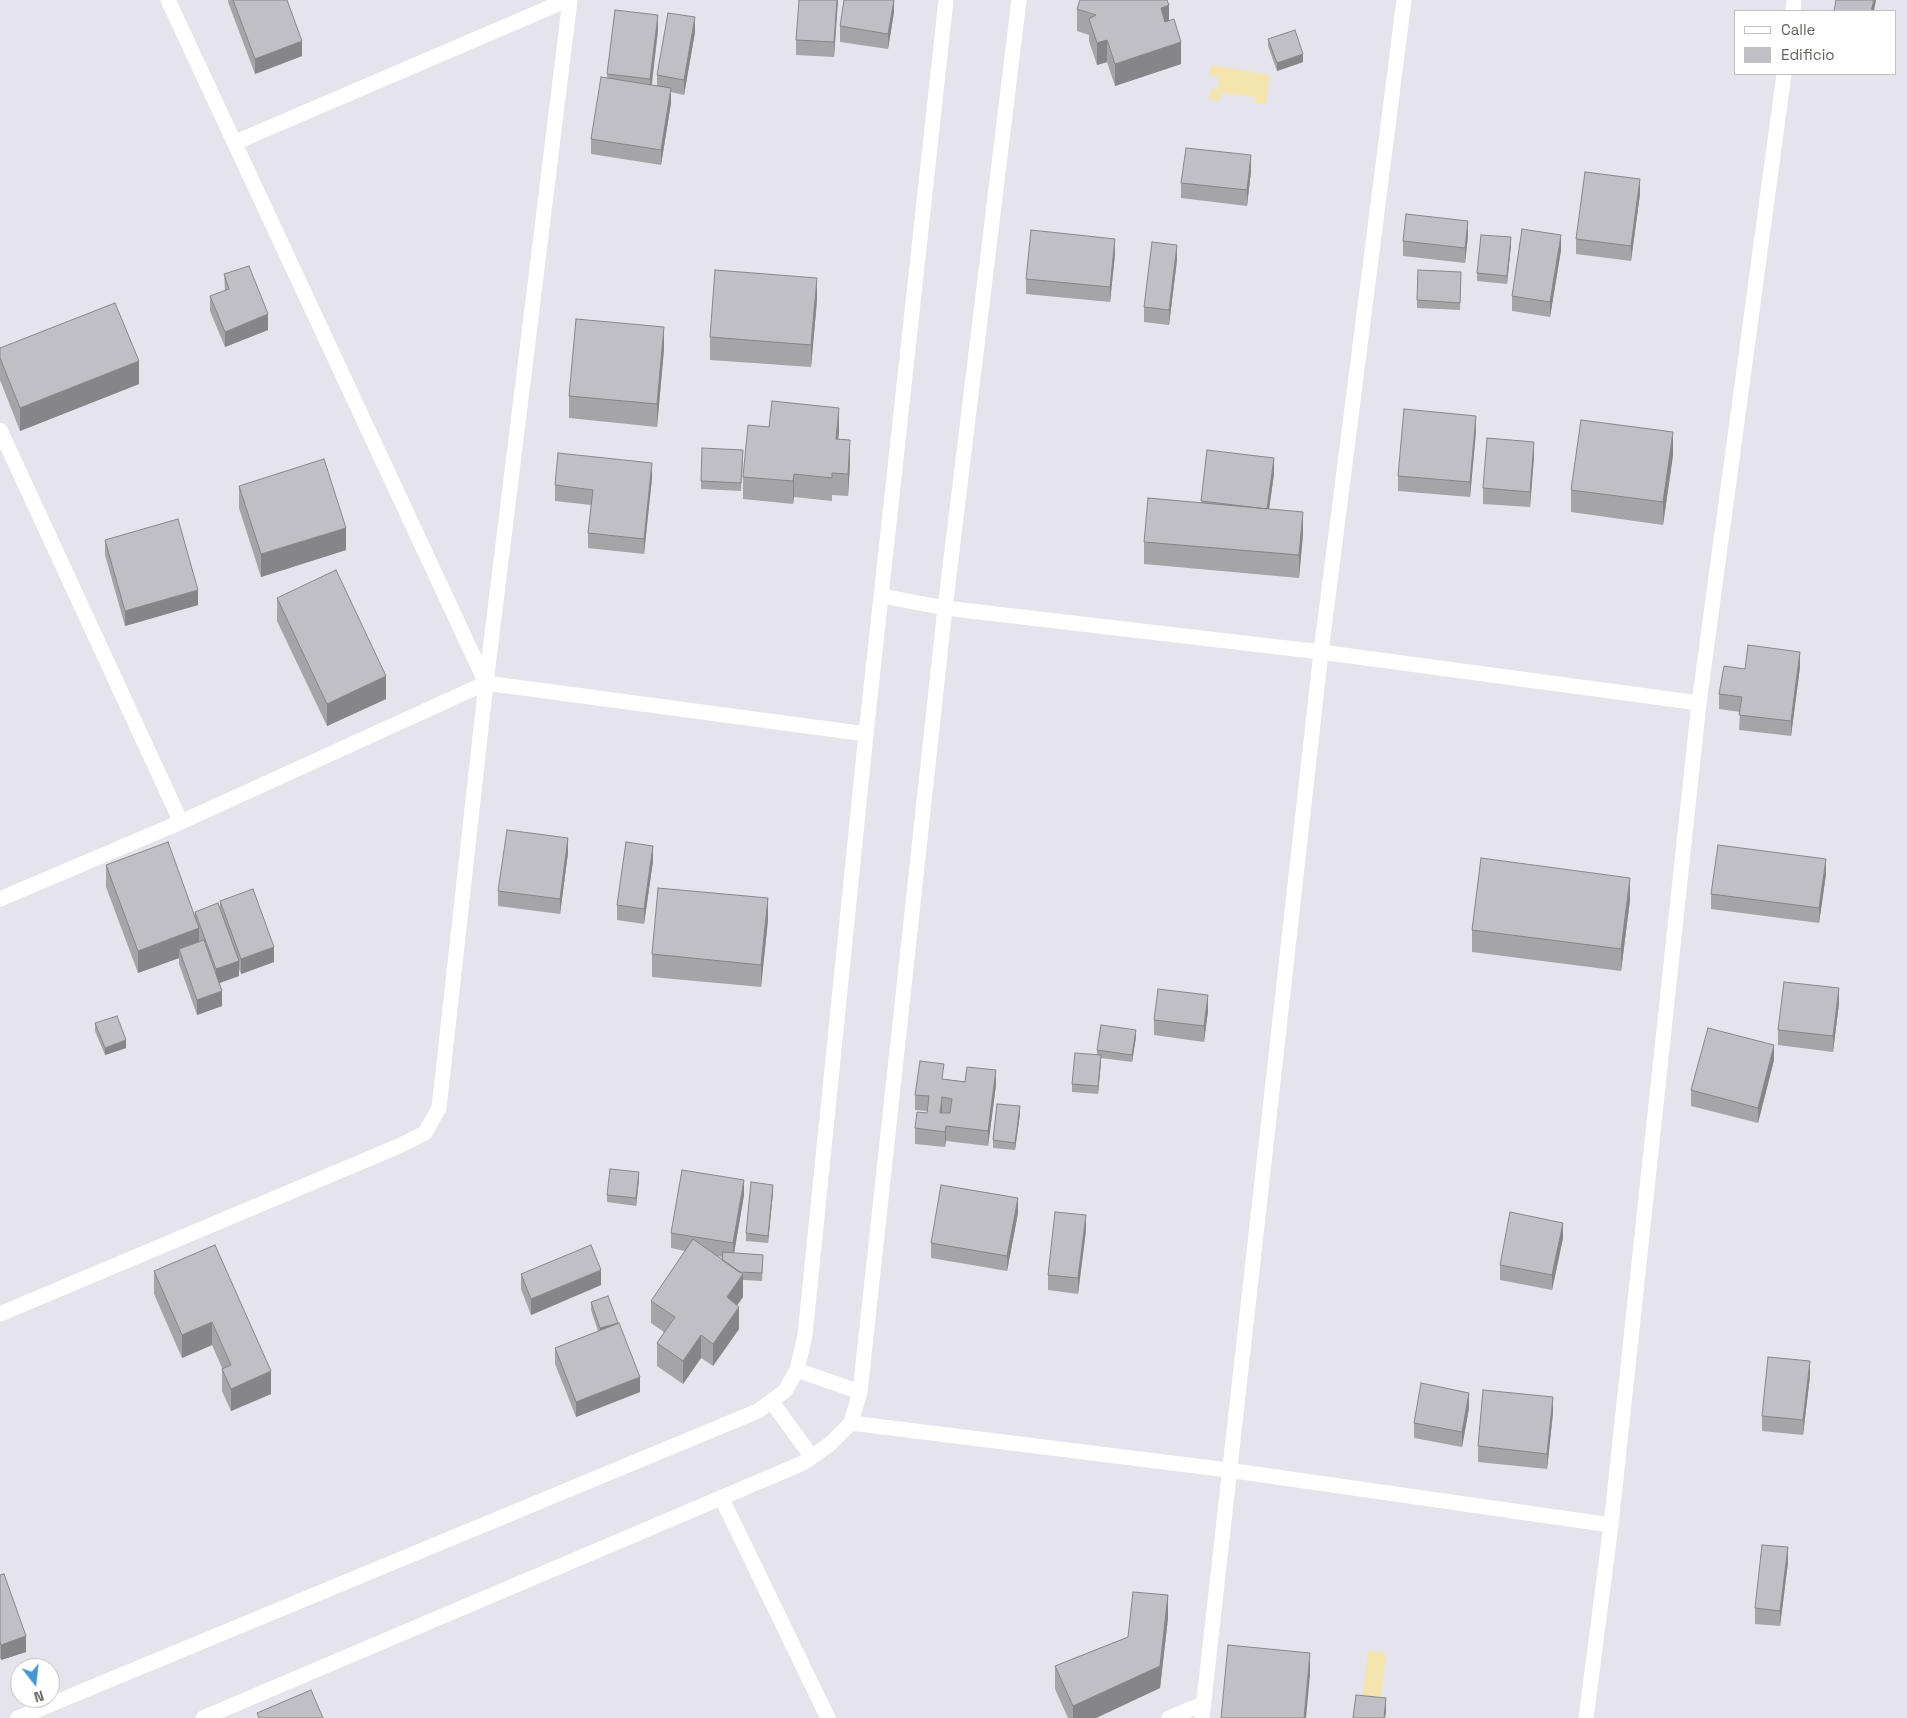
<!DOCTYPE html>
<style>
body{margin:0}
#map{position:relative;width:1907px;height:1718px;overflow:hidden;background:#e5e4ec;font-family:"Space Grotesk",sans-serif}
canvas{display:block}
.legend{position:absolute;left:1734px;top:10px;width:162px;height:65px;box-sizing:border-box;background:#fff;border:1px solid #c1c0be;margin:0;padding:6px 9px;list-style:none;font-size:15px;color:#63625c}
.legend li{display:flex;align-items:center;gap:10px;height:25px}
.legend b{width:25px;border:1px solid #c1c0be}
.north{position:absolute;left:10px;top:1658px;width:50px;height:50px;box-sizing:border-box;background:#fff;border:1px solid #c1c0be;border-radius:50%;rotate:164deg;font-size:14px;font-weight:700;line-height:20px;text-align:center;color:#63625c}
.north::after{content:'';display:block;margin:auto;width:18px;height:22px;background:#4595d2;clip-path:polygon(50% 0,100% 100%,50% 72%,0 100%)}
</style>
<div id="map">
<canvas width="1907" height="1718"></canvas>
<ul class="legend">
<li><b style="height:6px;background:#fff"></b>Calle</li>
<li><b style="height:14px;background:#bfbfc5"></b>Edificio</li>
</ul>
<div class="north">N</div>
</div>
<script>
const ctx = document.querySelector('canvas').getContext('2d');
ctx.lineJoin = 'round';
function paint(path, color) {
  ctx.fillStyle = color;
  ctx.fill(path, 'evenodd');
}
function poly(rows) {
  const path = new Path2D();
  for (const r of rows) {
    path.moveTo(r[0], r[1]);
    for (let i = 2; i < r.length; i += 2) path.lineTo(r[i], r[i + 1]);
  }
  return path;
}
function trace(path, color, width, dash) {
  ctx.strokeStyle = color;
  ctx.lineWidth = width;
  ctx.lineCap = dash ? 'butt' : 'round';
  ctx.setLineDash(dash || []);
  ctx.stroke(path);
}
paint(poly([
 [1211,65,1270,75,1266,104,1255,103,1255,97,1221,93,1220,101,1209,100,1211,89,1217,89,1219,77,1209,76],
 [1368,1651,1386,1653,1380,1705,1362,1703]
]), '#f3e5ad');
trace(poly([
 [168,0,486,683],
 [1793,11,1794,0],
 [236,142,567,0],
 [0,430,181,822],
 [882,596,945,608,1321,652,1699,703],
 [0,899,181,822,486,683,866,734],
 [0,1314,399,1146,425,1133,439,1108,486,683,570,0],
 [797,1370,860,1392],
 [771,1401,812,1457],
 [851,1423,1228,1470,1611,1525],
 [722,1499,828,1718],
 [18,1718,758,1411,785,1391,797,1370,805,1335,866,734,946,0],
 [203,1718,803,1463,830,1444,851,1423,860,1392,945,608,1019,0],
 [1169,1718,1203,1704],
 [1202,1718,1321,652,1404,0],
 [1586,1718,1611,1525,1699,703,1784,74]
]), '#fff', 15);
paint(poly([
 [228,0,287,0,302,56,255,74,228,2],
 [838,0,834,57,796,55,796,40],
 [894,0,894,12,888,49,840,42,840,26],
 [1077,9,1169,21,1181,64,1115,86,1107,62,1097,65,1089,41,1089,35,1077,31],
 [658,30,652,85,657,86,657,75,695,32,684,95,671,92,671,103,661,165,591,154,591,139,607,78,607,74],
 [1268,39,1303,62,1277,71,1268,46],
 [1251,171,1247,206,1181,198,1181,183],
 [1640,194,1631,261,1576,254,1576,239],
 [1468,236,1465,263,1403,256,1403,241],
 [1511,245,1507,284,1477,281,1477,273],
 [1561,250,1550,317,1512,311,1512,296],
 [1115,254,1110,302,1026,294,1026,279],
 [1177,260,1169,325,1144,322,1144,307],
 [1461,272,1460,310,1417,308,1417,300],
 [224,274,268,330,225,347,210,311,210,296,225,291],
 [817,300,811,367,710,360,710,337],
 [0,348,139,384,20,431,0,380],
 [664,349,657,427,569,418,569,396],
 [769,427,839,431,838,439,850,463,848,496,832,495,832,501,794,497,793,504,743,499,743,477],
 [1476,431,1470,497,1398,491,1398,476],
 [1207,450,1274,474,1269,509,1303,534,1299,578,1144,564,1144,542,1201,503],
 [1673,455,1663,525,1571,512,1571,490],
 [1534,457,1530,507,1483,504,1483,488],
 [743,458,741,491,701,489,701,481],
 [652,478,644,554,588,548,588,533,591,505,555,501,555,485],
 [239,486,346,550,261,577,239,508],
 [105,540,198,605,125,626,105,555],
 [277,598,386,699,327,726,277,621],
 [1800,667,1791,736,1739,730,1740,712,1719,709,1719,694,1745,669],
 [568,853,560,914,498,906,498,891],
 [653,861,644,924,617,920,617,905],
 [106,865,195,916,195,912,220,907,220,901,274,962,241,974,239,969,239,976,220,983,222,1006,197,1015,179,964,179,958,138,973,106,887],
 [1826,874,1819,923,1711,909,1711,894],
 [1630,900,1621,971,1472,952,1472,930],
 [768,920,761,987,652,977,652,954],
 [1839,1003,1833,1052,1778,1045,1778,1030],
 [1208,1011,1204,1042,1154,1035,1154,1020],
 [95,1023,126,1048,105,1055,95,1031],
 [1136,1037,1132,1062,1101,1058,1098,1094,1072,1092,1072,1084,1097,1055,1097,1050],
 [1774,1060,1758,1123,1691,1106,1691,1090],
 [944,1079,996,1085,988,1146,946,1141,945,1147,915,1144,915,1128,927,1113,927,1111,915,1110,915,1095],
 [1020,1114,1015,1150,993,1148,993,1140],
 [639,1180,636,1206,607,1202,607,1195],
 [773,1192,768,1243,746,1241,746,1233],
 [744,1195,734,1253,763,1263,762,1281,743,1280,743,1297,737,1305,739,1329,713,1366,701,1358,683,1384,657,1366,657,1343,664,1332,651,1323,651,1301,685,1251,671,1248,671,1233],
 [717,1256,722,1257,722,1260],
 [1018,1213,1007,1271,931,1258,931,1243],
 [1086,1230,1078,1294,1048,1290,1048,1275],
 [1563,1238,1552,1290,1500,1280,1500,1265],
 [215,1245,271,1394,231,1411,222,1391,222,1368,212,1345,182,1358,154,1294,154,1271],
 [521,1274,601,1285,531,1315,521,1289],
 [591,1302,640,1392,576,1417,555,1364,555,1348,598,1331,591,1310],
 [1810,1376,1803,1435,1762,1431,1762,1416],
 [1469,1408,1462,1447,1414,1438,1414,1423],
 [1553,1413,1547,1469,1478,1462,1478,1446],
 [1788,1562,1780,1626,1755,1624,1755,1608],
 [0,1575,26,1652,1,1660,0,1658],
 [1168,1618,1160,1688,1096,1718,1068,1718,1055,1689,1055,1666,1128,1637]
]), '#a4a4a9');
paint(poly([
 [837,0,838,0,834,57,834,42],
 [894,0,894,12,888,49,888,34],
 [1874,0,1876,0,1874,11,1871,11],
 [1169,5,1169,28,1161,31,1161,8],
 [658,15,658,30,650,95,650,79],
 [695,17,695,32,684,95,684,80],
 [1107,40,1107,62,1097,65,1097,43],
 [302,41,302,56,255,74,255,59],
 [1181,42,1181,64,1115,86,1115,64],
 [1303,54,1303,62,1277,71,1277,63],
 [671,88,671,103,661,165,661,150],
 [1251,155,1251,171,1247,206,1247,190],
 [1640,179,1640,194,1631,261,1631,246],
 [1468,221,1468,236,1465,263,1465,248],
 [1561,235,1561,250,1550,317,1550,302],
 [1511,237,1511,245,1507,284,1507,276],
 [1115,239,1115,254,1110,302,1110,287],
 [1177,245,1177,260,1169,325,1169,310],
 [817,278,817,300,811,367,811,345],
 [268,314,268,330,225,347,225,332],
 [664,327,664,349,657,427,657,404],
 [139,361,139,384,20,431,20,408],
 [839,408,839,431,836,462,836,439],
 [1476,416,1476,431,1470,497,1470,482],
 [1673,432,1673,455,1663,525,1663,502],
 [850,440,850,463,848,496,848,474],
 [1534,442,1534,457,1530,507,1530,492],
 [1274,458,1274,474,1267,524,1267,509],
 [652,463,652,478,644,554,644,539],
 [794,474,794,497,793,504,793,481],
 [1303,512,1303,534,1299,578,1299,555],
 [346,528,346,550,261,577,261,554],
 [198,590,198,605,125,626,125,611],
 [1800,652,1800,667,1791,736,1791,721],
 [386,676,386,699,327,726,327,704],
 [568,838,568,853,560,914,560,899],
 [653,846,653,861,644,924,644,909],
 [1826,859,1826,874,1819,923,1819,908],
 [1630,878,1630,900,1621,971,1621,949],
 [768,898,768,920,761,987,761,965],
 [199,928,199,951,179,949,179,958,138,973,138,951],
 [274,947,274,962,241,974,241,959],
 [239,961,239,976,216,984,216,969],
 [1839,988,1839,1003,1833,1052,1833,1036],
 [222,991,222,1006,197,1015,197,1000],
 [1208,995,1208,1011,1204,1042,1204,1026],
 [1136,1030,1136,1037,1132,1062,1132,1055],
 [126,1040,126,1048,105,1055,105,1048],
 [1774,1045,1774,1060,1758,1123,1758,1108],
 [1101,1055,1101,1063,1098,1094,1098,1086],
 [996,1070,996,1085,988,1146,988,1131],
 [942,1097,942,1113,940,1113],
 [1020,1106,1020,1114,1015,1150,1015,1143],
 [946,1126,946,1141,945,1147,945,1132],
 [639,1172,639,1180,636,1206,636,1198],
 [744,1180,744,1195,733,1259,733,1243],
 [773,1185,773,1192,768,1243,768,1236],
 [1018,1198,1018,1213,1007,1271,1007,1256],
 [1086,1215,1086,1230,1078,1294,1078,1278],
 [1563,1223,1563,1238,1552,1290,1552,1275],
 [601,1270,601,1285,531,1315,531,1299],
 [743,1274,743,1297,727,1320,727,1297],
 [739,1307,739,1329,713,1366,713,1344],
 [212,1322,212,1345,182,1358,182,1335],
 [618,1323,600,1336,600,1328],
 [701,1335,701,1358,683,1384,683,1361],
 [1810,1361,1810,1376,1803,1435,1803,1420],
 [271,1371,271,1394,231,1411,231,1389],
 [640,1377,640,1392,576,1417,576,1402],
 [1469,1393,1469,1408,1462,1447,1462,1432],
 [1553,1397,1553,1413,1547,1469,1547,1454],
 [1788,1547,1788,1562,1780,1626,1780,1611],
 [1168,1595,1168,1618,1160,1688,1096,1718,1073,1718,1073,1706],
 [26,1636,26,1652,1,1660,1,1645],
 [1310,1653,1310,1675,1306,1718,1304,1718],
 [1386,1698,1386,1713,1385,1718,1384,1718]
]), '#86868a');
const building = poly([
 [233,0,287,0,302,41,255,59,233,0],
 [799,0,837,0,834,42,796,40,799,0],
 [844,0,894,0,888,34,840,26,844,0],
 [1080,0,1167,0,1169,5,1161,8,1165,22,1174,19,1181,42,1115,64,1107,40,1097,43,1089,19,1096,15,1077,9,1080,0],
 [1836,0,1874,0,1871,11,1834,11,1836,0],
 [615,10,658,15,650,79,607,74,615,10],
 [668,13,695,17,684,80,657,75,668,13],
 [1295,30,1303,54,1277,63,1268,39,1295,30],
 [601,77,671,88,661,150,591,139,601,77],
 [1186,148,1251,155,1247,190,1181,183,1186,148],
 [1585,172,1640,179,1631,246,1576,239,1585,172],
 [1406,214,1468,221,1465,248,1403,241,1406,214],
 [1522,229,1561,235,1550,302,1512,296,1522,229],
 [1031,230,1115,239,1110,287,1026,279,1031,230],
 [1481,235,1511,237,1507,276,1477,273,1481,235],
 [1152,242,1177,245,1169,310,1144,307,1152,242],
 [249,266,268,314,225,332,210,296,229,289,224,274,249,266],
 [715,270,817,278,811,345,710,337,715,270],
 [1418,270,1461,272,1460,303,1417,300,1418,270],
 [115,303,139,361,20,408,0,358,0,348,115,303],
 [576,319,664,327,657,404,569,396,576,319],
 [772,401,839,408,836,439,850,440,848,474,832,473,832,478,794,474,793,481,743,477,748,425,769,427,772,401],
 [1404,409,1476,416,1470,482,1398,476,1404,409],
 [1581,420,1673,432,1663,502,1571,490,1581,420],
 [1487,438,1534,442,1530,492,1483,488,1487,438],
 [702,448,743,450,741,483,701,481,702,448],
 [1207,450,1274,458,1267,509,1201,501,1207,450],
 [558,453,652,463,644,539,588,533,593,490,555,485,558,453],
 [324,459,346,528,261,554,239,486,324,459],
 [1148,498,1303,512,1299,555,1144,542,1148,498],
 [178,519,198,590,125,611,105,540,178,519],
 [336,570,386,676,327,704,277,598,336,570],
 [1748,645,1800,652,1791,721,1739,715,1742,697,1719,694,1724,666,1745,669,1748,645],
 [507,830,568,838,560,899,498,891,507,830],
 [168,842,199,928,138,951,106,865,168,842],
 [626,842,653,846,644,909,617,905,626,842],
 [1718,845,1826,859,1819,908,1711,894,1718,845],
 [1481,858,1630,878,1621,949,1472,930,1481,858],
 [658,888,768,898,761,965,652,954,658,888],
 [253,889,274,947,241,959,220,901,253,889],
 [218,903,239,961,216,969,195,912,218,903],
 [204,940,222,991,197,1000,179,949,204,940],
 [1784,982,1839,988,1833,1036,1778,1030,1784,982],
 [1158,989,1208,995,1204,1026,1154,1020,1158,989],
 [117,1016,126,1040,105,1048,95,1023,117,1016],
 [1101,1025,1136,1030,1132,1055,1097,1050,1101,1025],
 [1708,1028,1774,1045,1758,1108,1691,1090,1708,1028],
 [1075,1053,1101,1055,1098,1086,1072,1084,1075,1053],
 [920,1061,944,1064,942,1079,965,1082,967,1067,996,1070,988,1131,946,1126,945,1132,915,1128,917,1112,927,1113,929,1096,915,1095,920,1061],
 [942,1097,952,1099,950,1113,940,1113,942,1097],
 [997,1104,1020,1106,1015,1143,993,1140,997,1104],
 [610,1169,639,1172,636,1198,607,1195,610,1169],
 [682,1170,744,1180,733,1243,671,1233,682,1170],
 [751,1182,773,1185,768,1236,746,1233,751,1182],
 [941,1185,1018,1198,1007,1256,931,1243,941,1185],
 [1055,1212,1086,1215,1078,1278,1048,1275,1055,1212],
 [1510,1212,1563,1223,1552,1275,1500,1265,1510,1212],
 [693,1239,743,1274,727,1297,739,1307,713,1344,701,1335,683,1361,657,1343,675,1317,651,1301,693,1239],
 [215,1245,271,1371,231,1389,222,1369,231,1365,212,1322,182,1335,154,1271,215,1245],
 [591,1245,601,1270,531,1299,521,1274,591,1245],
 [723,1252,763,1255,762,1273,739,1272,722,1260,723,1252],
 [608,1296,618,1323,600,1328,591,1302,608,1296],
 [619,1323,640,1377,576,1402,555,1348,619,1323],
 [1768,1357,1810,1361,1803,1420,1762,1416,1768,1357],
 [1421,1383,1469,1393,1462,1432,1414,1423,1421,1383],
 [1483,1390,1553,1397,1547,1454,1478,1446,1483,1390],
 [1762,1545,1788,1547,1780,1611,1755,1608,1762,1545],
 [4,1574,26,1636,1,1645,0,1642,0,1575,4,1574],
 [1133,1592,1168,1595,1160,1666,1073,1706,1055,1666,1128,1637,1133,1592],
 [1228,1645,1310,1653,1304,1718,1221,1718,1228,1645],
 [311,1690,323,1718,259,1718,257,1713,311,1690],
 [1356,1695,1386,1698,1384,1718,1353,1718,1356,1695]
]);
paint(building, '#bfbfc5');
trace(building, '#86868a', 1);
</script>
